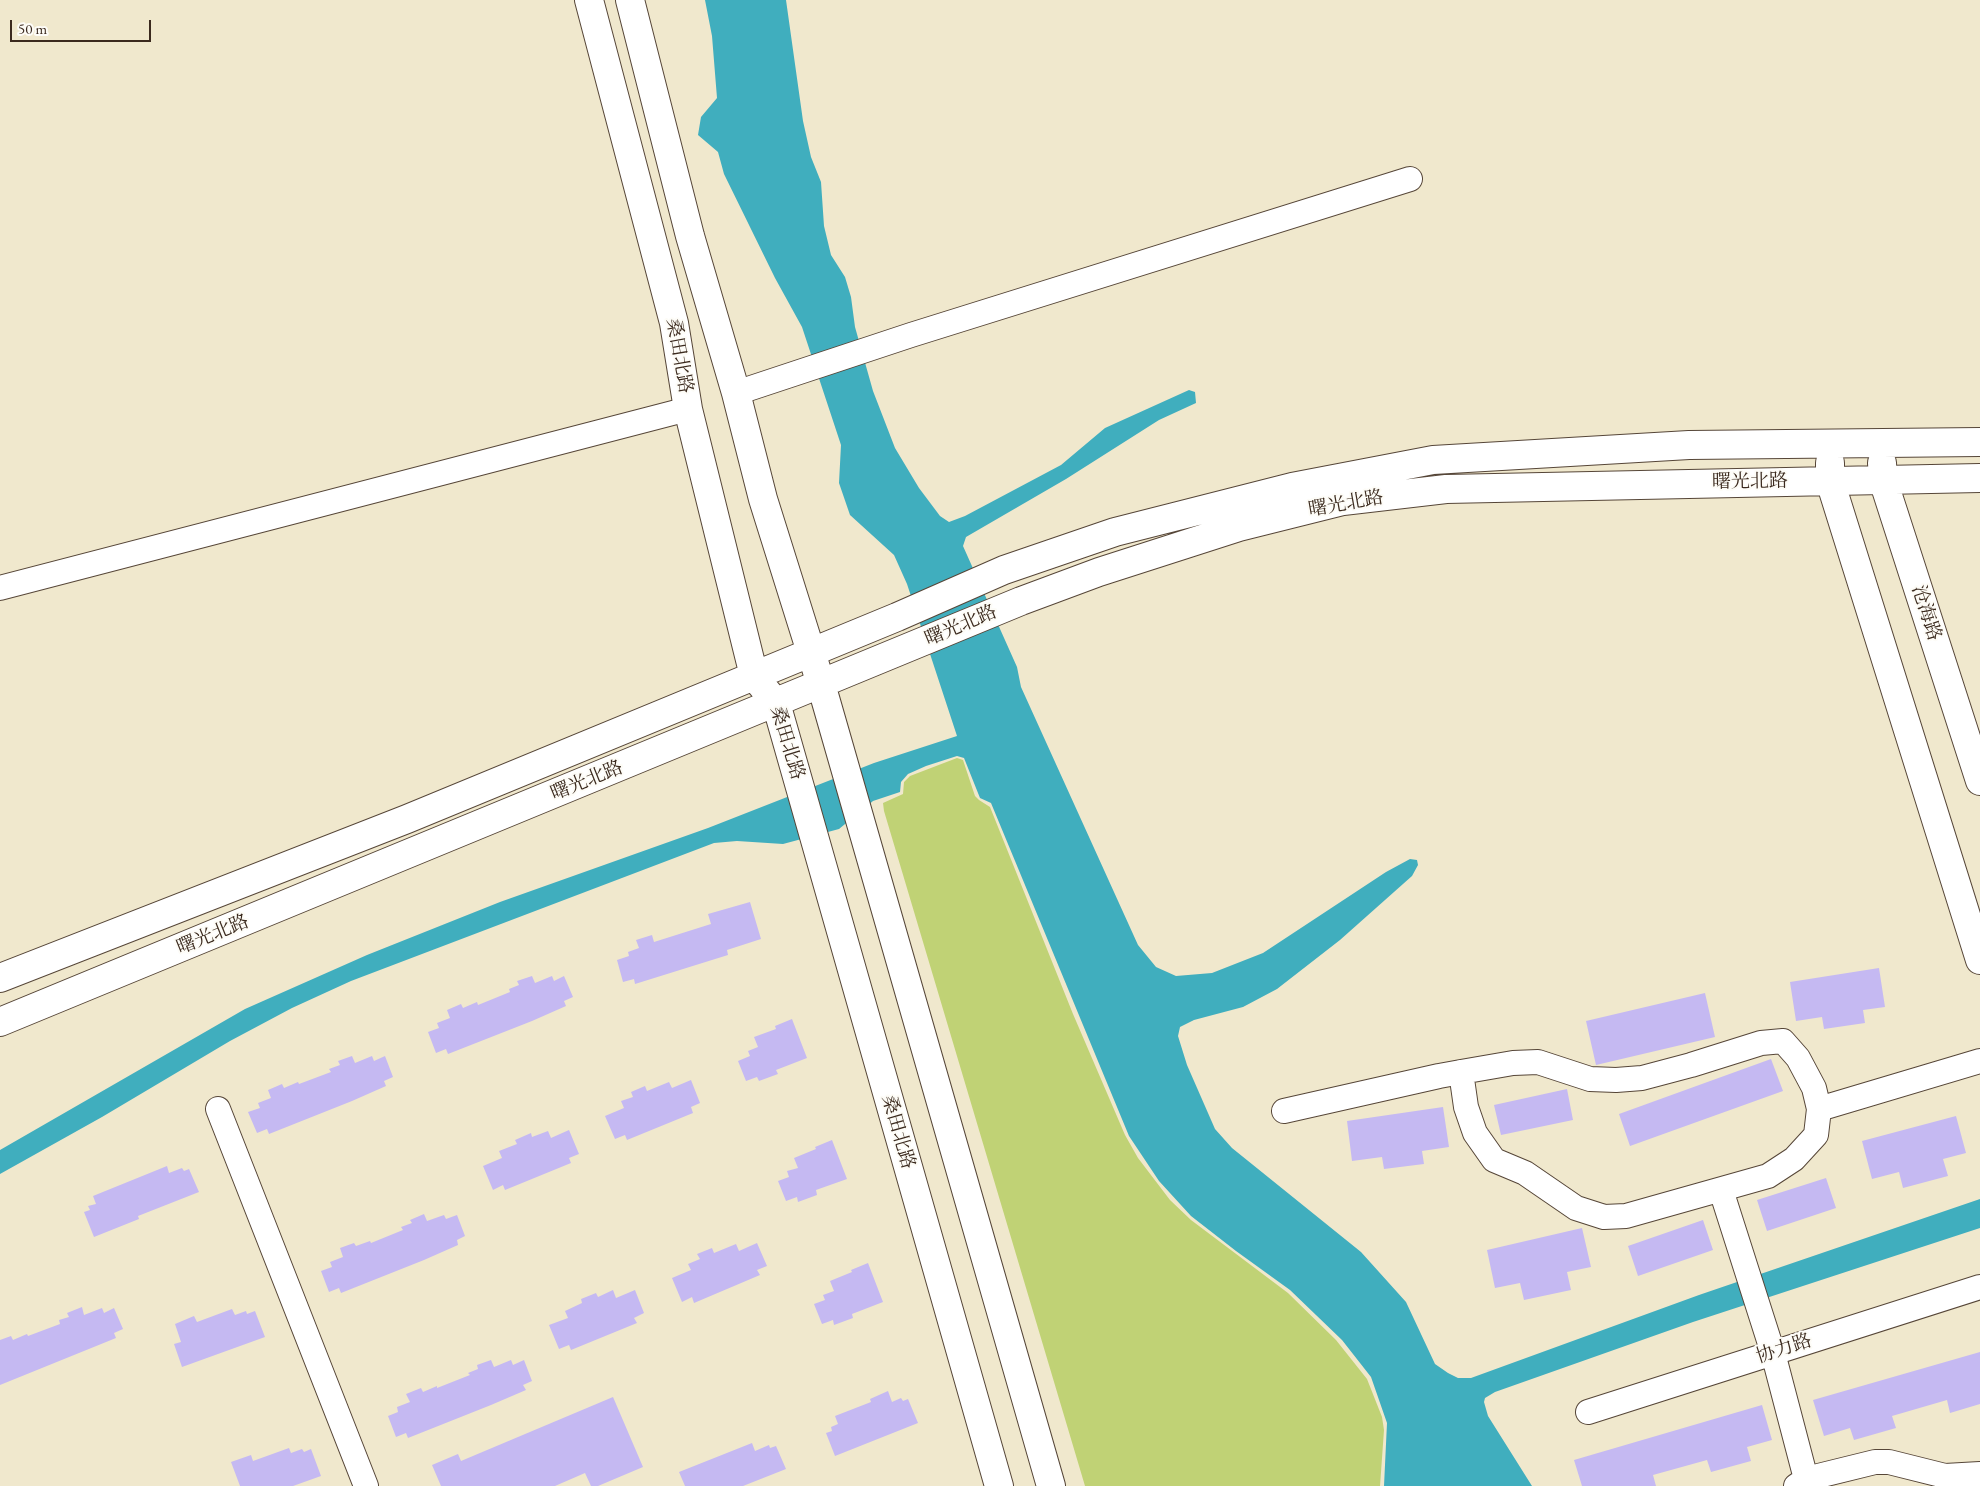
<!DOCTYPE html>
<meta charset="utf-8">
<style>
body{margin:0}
#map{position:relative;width:1980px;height:1486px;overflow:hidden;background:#f0e8cd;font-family:"EB Garamond",serif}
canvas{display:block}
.scale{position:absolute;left:10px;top:20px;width:141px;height:22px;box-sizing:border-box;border:2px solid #3b2a1e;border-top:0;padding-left:6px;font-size:15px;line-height:18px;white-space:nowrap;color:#3b2a1e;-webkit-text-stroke:4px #fdfcf7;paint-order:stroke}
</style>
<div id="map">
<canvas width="1980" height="1486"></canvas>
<div class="scale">50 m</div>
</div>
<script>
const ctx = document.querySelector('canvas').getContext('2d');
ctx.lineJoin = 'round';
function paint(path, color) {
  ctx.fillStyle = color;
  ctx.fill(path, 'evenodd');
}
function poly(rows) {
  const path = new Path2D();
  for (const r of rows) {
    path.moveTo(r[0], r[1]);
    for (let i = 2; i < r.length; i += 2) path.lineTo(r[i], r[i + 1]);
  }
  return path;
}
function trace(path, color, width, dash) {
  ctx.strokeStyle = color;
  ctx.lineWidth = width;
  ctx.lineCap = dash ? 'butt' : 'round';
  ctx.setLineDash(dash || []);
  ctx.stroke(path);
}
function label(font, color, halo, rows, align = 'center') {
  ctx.font = font + ' "EB Garamond","Noto Serif SC",serif';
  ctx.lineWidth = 4;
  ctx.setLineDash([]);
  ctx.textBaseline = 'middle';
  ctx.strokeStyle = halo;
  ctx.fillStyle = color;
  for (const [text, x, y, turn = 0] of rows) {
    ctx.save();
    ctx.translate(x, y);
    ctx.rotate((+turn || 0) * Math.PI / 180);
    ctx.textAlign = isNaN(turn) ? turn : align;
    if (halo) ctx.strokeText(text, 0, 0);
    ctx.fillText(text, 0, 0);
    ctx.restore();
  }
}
paint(poly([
 [957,758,963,760,975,796,979,800,990,807,1073,1014,1125,1135,1138,1158,1170,1200,1191,1220,1288,1293,1336,1340,1367,1379,1382,1417,1384,1430,1380,1486,1085,1486,884,811,883,803,903,794,904,782,910,776]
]), '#c0d275');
paint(poly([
 [705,0,786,0,803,121,811,157,821,182,824,226,831,255,845,277,851,297,855,327,873,391,895,448,919,488,940,516,949,522,965,516,1061,465,1105,428,1189,390,1195,392,1196,403,1159,420,1066,479,966,537,963,546,1017,667,1021,687,1138,945,1156,967,1176,976,1212,973,1263,953,1386,872,1410,859,1417,860,1418,865,1412,876,1340,940,1277,989,1243,1007,1194,1020,1180,1027,1178,1036,1187,1065,1215,1129,1232,1148,1361,1252,1406,1302,1435,1364,1448,1373,1458,1378,1471,1378,1699,1295,1980,1199,1980,1228,1693,1322,1495,1392,1485,1398,1484,1402,1488,1416,1532,1486,1384,1486,1387,1423,1371,1377,1342,1340,1290,1290,1236,1251,1191,1216,1159,1181,1129,1136,991,803,980,798,964,758,957,756,926,766,908,774,901,782,900,792,873,801,839,829,783,844,737,841,714,843,351,981,292,1008,230,1041,102,1117,0,1174,0,1150,245,1009,367,955,500,902,708,828,874,763,957,736,907,584,894,555,850,515,839,483,841,445,802,327,775,278,724,174,718,152,698,135,701,117,717,98,712,36]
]), '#40aebe');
paint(poly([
 [750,902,761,939,727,950,728,955,635,984,634,979,623,982,617,960,629,956,628,952,639,948,636,940,652,935,654,942,711,924,708,914],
 [1879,968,1885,1007,1863,1010,1865,1023,1824,1029,1822,1017,1796,1021,1790,982],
 [532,976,535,983,552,976,554,981,564,976,573,997,564,1001,566,1006,532,1021,448,1054,446,1049,436,1053,428,1032,439,1028,437,1023,450,1018,447,1010,461,1004,463,1008,477,1002,478,1005,510,992,509,989,519,985,517,981],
 [1705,993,1715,1037,1596,1065,1586,1021],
 [792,1019,807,1058,776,1070,778,1074,759,1081,757,1077,746,1081,738,1061,750,1056,748,1051,758,1047,754,1037,776,1029,775,1026],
 [352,1056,355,1063,372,1056,374,1061,385,1056,393,1077,384,1081,386,1086,352,1101,269,1134,267,1129,257,1133,248,1112,260,1108,258,1103,271,1098,268,1090,282,1084,284,1088,298,1082,299,1084,331,1072,329,1069,340,1065,338,1061],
 [1771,1059,1783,1091,1630,1146,1619,1114],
 [691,1080,700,1103,691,1107,693,1113,627,1140,625,1135,615,1139,605,1116,624,1108,621,1101,633,1097,631,1092,645,1086,647,1091,669,1082,672,1088],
 [1567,1089,1573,1120,1501,1135,1494,1105],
 [1443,1107,1449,1147,1422,1151,1424,1164,1384,1169,1382,1157,1352,1161,1347,1121],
 [1956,1116,1966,1153,1943,1159,1948,1176,1903,1188,1899,1172,1872,1179,1862,1141],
 [569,1130,579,1154,569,1158,571,1163,505,1190,503,1185,493,1190,483,1166,502,1158,499,1151,517,1144,515,1140,531,1133,532,1137,548,1131,551,1138],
 [832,1140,847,1179,816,1190,817,1195,798,1202,797,1197,786,1201,778,1181,789,1177,787,1171,798,1168,794,1158,816,1149,815,1147],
 [167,1166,169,1173,182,1168,184,1171,189,1169,199,1192,138,1216,139,1219,94,1237,84,1212,90,1210,88,1206,96,1204,93,1196],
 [1826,1178,1836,1208,1767,1231,1757,1200],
 [424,1214,427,1221,444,1215,446,1219,457,1215,465,1236,457,1240,458,1245,424,1260,341,1293,339,1288,329,1292,321,1271,332,1267,330,1262,343,1257,340,1248,354,1243,356,1246,370,1241,371,1243,403,1230,401,1227,412,1223,410,1220],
 [1703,1220,1713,1250,1638,1276,1628,1246],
 [1582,1228,1591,1267,1567,1272,1571,1290,1524,1300,1520,1283,1495,1288,1487,1250],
 [757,1243,767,1266,757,1270,760,1275,694,1303,692,1297,682,1302,672,1278,691,1270,688,1264,700,1259,697,1254,712,1248,714,1253,736,1244,739,1251],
 [868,1263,883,1302,852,1314,853,1318,834,1325,833,1320,822,1324,814,1304,825,1300,823,1295,834,1291,830,1281,852,1272,851,1270],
 [613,1290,616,1298,635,1290,644,1313,634,1318,637,1323,571,1350,569,1345,559,1349,549,1325,568,1318,565,1311,582,1303,581,1299,596,1293,598,1297],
 [82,1307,84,1315,102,1308,104,1313,114,1308,123,1329,114,1333,116,1338,0,1385,0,1340,11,1336,13,1340,27,1334,28,1336,60,1324,59,1320,69,1317,67,1313],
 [232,1309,235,1315,246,1311,247,1314,255,1311,265,1337,182,1367,174,1344,181,1342,175,1324,194,1316,197,1322],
 [1980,1352,1980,1404,1950,1413,1947,1400,1892,1416,1896,1428,1854,1440,1850,1428,1824,1436,1813,1400],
 [491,1360,494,1367,511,1360,513,1365,524,1360,532,1381,523,1385,526,1390,491,1405,408,1438,406,1433,396,1437,388,1416,398,1412,397,1407,410,1402,406,1394,421,1388,423,1392,437,1386,437,1388,470,1375,468,1373,478,1369,477,1365],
 [888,1391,892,1402,901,1398,903,1401,908,1399,918,1423,835,1456,826,1433,832,1431,831,1427,838,1424,835,1416,871,1402,870,1399],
 [613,1397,643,1467,598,1486,591,1486,585,1473,555,1486,441,1486,432,1465,458,1454,461,1461],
 [1762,1405,1772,1440,1747,1447,1751,1461,1711,1472,1707,1460,1653,1475,1656,1486,1582,1486,1574,1460],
 [752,1443,755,1451,769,1445,770,1448,776,1446,786,1469,743,1486,685,1486,679,1472],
 [289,1448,291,1453,302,1449,304,1452,311,1449,321,1476,293,1486,240,1486,231,1462,251,1455,253,1461]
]), '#c5b9f2');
const minor = poly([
 [736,393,911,335,1410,179],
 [0,588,688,409],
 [218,1109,366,1486],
 [1819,1109,1980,1061],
 [1284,1111,1439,1076,1461,1072,1513,1063,1538,1062,1590,1079,1616,1080,1642,1078,1691,1065,1761,1043,1783,1041,1798,1058,1814,1088,1819,1109,1816,1135,1794,1159,1768,1176,1626,1216,1604,1217,1576,1208,1525,1173,1494,1160,1475,1133,1466,1107,1461,1072],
 [1721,1190,1773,1353,1806,1479],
 [1588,1412,1980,1287],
 [1796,1486,1806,1479,1875,1462,1889,1462,1945,1476,1980,1474]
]);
const major = poly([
 [589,0,674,323,688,409,754,676,776,703,999,1486],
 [630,0,690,236,736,393,763,499,821,684,1051,1486],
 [1830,463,1830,481,1980,960],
 [1882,463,1883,480,1980,781],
 [0,978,407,819,897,617,1004,570,1115,532,1292,487,1433,460,1689,445,1980,442],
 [0,1022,1021,601,1099,572,1239,527,1343,501,1446,489,1980,478]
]);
trace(minor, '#564638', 26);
trace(major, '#564638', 30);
trace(minor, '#fff', 24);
trace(major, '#fff', 28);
label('19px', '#3b2a1e', '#fdfcf7', [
 ["桑田北路",679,356,80],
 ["曙光北路",1750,482,-1],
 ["曙光北路",1346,504,-10],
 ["沧海路",1926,613,72],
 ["曙光北路",961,626,-23],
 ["桑田北路",787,743,73],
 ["曙光北路",587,781,-22],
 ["曙光北路",213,935,-22],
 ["桑田北路",898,1132,74],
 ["协力路",1784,1349,-18]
]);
</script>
